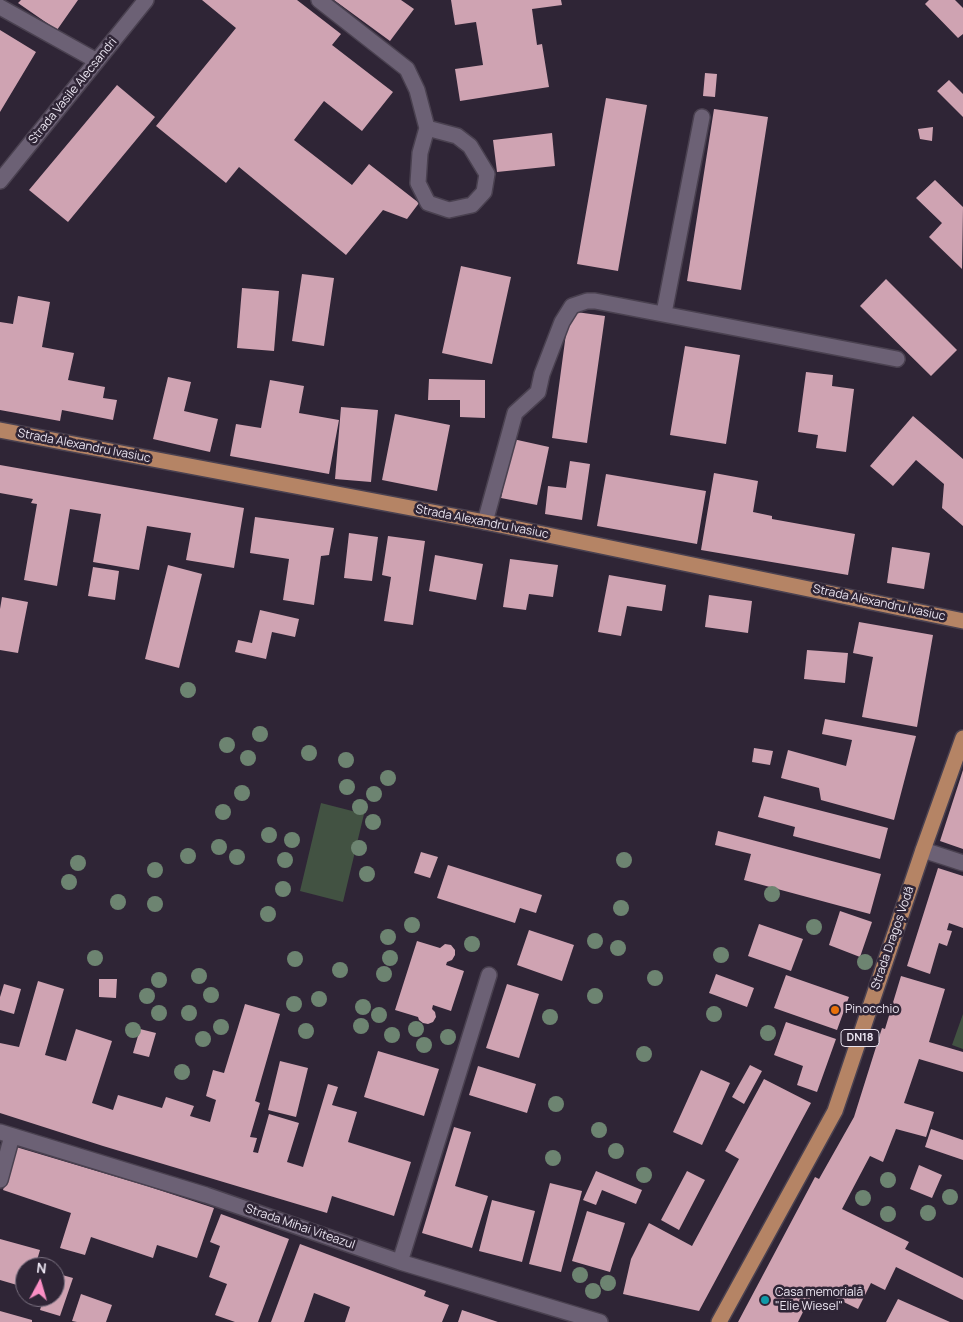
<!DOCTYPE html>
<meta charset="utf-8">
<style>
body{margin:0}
#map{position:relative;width:963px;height:1322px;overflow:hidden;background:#2f2536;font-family:Manrope,sans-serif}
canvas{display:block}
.north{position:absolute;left:15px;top:1257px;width:50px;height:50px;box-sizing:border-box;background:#2f2536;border:1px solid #7a7180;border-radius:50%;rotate:6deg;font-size:14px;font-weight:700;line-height:20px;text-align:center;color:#eae4f0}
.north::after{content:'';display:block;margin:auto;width:18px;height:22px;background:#fb8fc5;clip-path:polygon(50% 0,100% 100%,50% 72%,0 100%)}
</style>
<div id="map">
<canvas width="963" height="1322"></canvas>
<div class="north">N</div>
</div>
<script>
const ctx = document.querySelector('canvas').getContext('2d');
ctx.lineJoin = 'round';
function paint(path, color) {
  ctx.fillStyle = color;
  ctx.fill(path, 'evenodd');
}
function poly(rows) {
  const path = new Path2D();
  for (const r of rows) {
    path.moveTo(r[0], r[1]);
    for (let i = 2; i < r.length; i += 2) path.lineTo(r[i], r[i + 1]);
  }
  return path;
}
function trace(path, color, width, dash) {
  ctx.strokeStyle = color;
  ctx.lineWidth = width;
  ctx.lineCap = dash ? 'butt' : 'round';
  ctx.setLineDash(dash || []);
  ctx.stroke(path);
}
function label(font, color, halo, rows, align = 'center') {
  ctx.font = font + ' Manrope,sans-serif';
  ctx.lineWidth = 5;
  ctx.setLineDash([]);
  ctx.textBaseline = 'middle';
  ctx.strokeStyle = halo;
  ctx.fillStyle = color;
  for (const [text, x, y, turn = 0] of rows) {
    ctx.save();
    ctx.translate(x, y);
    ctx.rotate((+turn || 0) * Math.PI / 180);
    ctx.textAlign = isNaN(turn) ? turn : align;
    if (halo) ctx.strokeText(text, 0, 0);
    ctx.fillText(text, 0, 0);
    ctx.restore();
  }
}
paint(poly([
 [321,803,364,814,343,902,300,891],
 [963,1014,963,1049,952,1045]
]), '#425242');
paint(poly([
 [21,0,78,0,57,30,18,3],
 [202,0,297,0,341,34,332,45,393,92,362,131,324,101,294,140,352,185,369,164,419,203,407,219,383,210,346,255,239,167,226,183,156,126,236,28],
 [334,0,401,0,414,9,390,41],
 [451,0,561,0,562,5,532,9,537,45,542,44,549,87,460,101,455,69,483,65,476,22,455,25],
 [929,0,955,0,963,8,963,34,958,38,925,4],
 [0,30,36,52,0,112],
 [705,73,717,74,715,97,703,96],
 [949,80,963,94,963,117,937,91],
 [117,85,155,117,68,222,29,190],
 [606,98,647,105,618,271,577,264],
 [714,109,768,117,741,290,687,281],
 [933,127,932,141,920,139,918,129],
 [552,133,555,166,497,172,493,140],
 [935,180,963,207,962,269,929,237,942,223,916,198],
 [461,266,511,277,492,364,442,353],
 [302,274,334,278,324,346,292,341],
 [886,279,957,350,931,376,860,306],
 [242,288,279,291,274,351,237,348],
 [18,296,50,302,42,347,74,353,68,380,105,387,103,398,117,400,113,420,62,410,60,421,0,410,0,322,13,324],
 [569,311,605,316,587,443,552,438],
 [685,346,740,355,726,444,670,435],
 [806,372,833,375,832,386,854,389,846,452,816,448,818,435,798,432],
 [168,377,191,382,184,411,218,419,210,452,153,439],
 [429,379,485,380,485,418,460,417,460,400,428,400],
 [270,380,304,386,299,413,339,420,329,474,230,456,236,424,261,428],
 [341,407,378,410,371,482,335,479],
 [395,414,450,425,437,491,382,480],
 [913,416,963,459,963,526,942,508,944,484,916,460,893,486,870,466],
 [513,439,549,447,537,505,501,498],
 [570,461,590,464,582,520,545,514,548,486,566,488],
 [0,465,244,508,234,568,186,560,191,533,147,526,139,570,93,562,101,514,70,509,57,586,24,580,37,504,31,503,33,499,0,493],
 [714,473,758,481,753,512,772,516,772,519,855,534,848,575,701,550],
 [606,474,706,491,697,544,597,526],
 [255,517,334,528,329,555,321,556,314,605,283,600,289,559,250,553],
 [349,533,378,537,372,581,344,578],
 [388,536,425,541,413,625,384,621,391,577,382,575],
 [892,547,930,553,924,589,887,583],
 [435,555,483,564,476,600,429,591],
 [510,559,558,565,553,597,529,594,526,610,503,607],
 [168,565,202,574,179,668,145,659],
 [93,567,119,571,115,600,88,596],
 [609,575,666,585,662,611,627,606,621,636,598,632],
 [709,595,752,601,748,633,705,627],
 [2,597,28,602,18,653,0,650,0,609],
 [260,610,299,619,295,637,272,632,266,659,235,652,238,640,252,643],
 [859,622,933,635,917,727,862,717,873,657,853,653],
 [807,650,848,653,845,683,804,679],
 [825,719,916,736,894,820,821,800,819,788,781,778,788,750,846,766,852,740,822,734],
 [754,748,773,751,770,765,752,762],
 [963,770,963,849,940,841],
 [764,796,888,828,880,859,793,836,795,827,758,817],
 [718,831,881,874,870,914,744,880,751,854,715,845],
 [421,852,438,857,430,878,414,873],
 [448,865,542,895,536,913,520,908,515,923,437,898],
 [938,868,963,876,963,928,949,923,947,930,952,931,947,946,939,943,930,974,907,966],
 [840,911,872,922,860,957,829,945],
 [759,924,803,939,791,971,748,956],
 [529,930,574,945,562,981,517,965],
 [417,941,440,948,445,944,451,945,455,950,455,955,452,960,447,962,446,965,464,971,451,1011,433,1005,432,1009,435,1012,436,1017,433,1022,428,1024,423,1023,419,1020,418,1017,395,1010],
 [716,974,754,988,747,1007,709,993],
 [786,975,849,997,837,1030,774,1008],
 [901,976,945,989,929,1042,963,1052,963,1072,919,1059,904,1103,934,1112,926,1137,896,1129,883,1162,870,1156,842,1209,909,1242,905,1249,963,1278,963,1300,896,1267,885,1290,871,1283,858,1309,815,1288,798,1322,738,1322,815,1177,819,1179,854,1117,882,1028,885,1029],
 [99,979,117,979,116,998,99,997],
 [38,981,64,989,45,1055,66,1061,76,1029,112,1041,92,1103,113,1110,118,1095,162,1108,166,1097,194,1106,190,1116,210,1122,216,1100,206,1096,213,1070,224,1073,245,1004,280,1014,255,1101,260,1103,250,1137,257,1138,253,1152,258,1153,269,1114,299,1123,287,1162,303,1167,328,1084,338,1087,332,1105,357,1112,348,1142,411,1162,394,1216,332,1196,327,1213,103,1146,0,1113,0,1043,19,1047],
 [4,984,21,989,14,1014,0,1010,0,997],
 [507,984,539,994,519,1058,486,1048],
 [786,1022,836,1039,817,1092,797,1085,803,1066,774,1055],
 [140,1029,156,1033,149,1057,133,1053],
 [378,1051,439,1069,424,1116,364,1097],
 [280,1061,308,1068,296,1117,268,1110],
 [750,1065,762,1071,744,1104,732,1097],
 [478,1066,536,1084,527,1113,469,1095],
 [701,1070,730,1083,702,1145,673,1132],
 [764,1079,811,1103,699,1311,623,1294,631,1259,649,1223,692,1246,739,1159,725,1151],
 [454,1127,471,1132,455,1186,488,1196,472,1248,422,1233],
 [931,1129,963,1140,963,1160,925,1147],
 [16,1147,147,1186,214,1208,197,1258,157,1245,153,1258,91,1237,85,1255,60,1248,71,1213,3,1190],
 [919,1165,942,1175,932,1198,910,1189],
 [596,1171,642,1190,636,1204,602,1190,596,1205,583,1200],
 [687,1171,705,1180,679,1230,661,1220],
 [550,1183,582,1191,561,1272,529,1264],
 [492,1200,535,1211,522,1262,479,1251],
 [587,1211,625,1223,610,1272,572,1261],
 [221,1214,289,1239,258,1322,235,1322,215,1315,227,1284,209,1277,220,1246,210,1242],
 [0,1239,40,1250,35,1267,22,1265,17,1285,0,1280],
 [300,1244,426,1291,424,1296,449,1305,442,1322,345,1322,350,1307,314,1293,304,1322,271,1322],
 [55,1273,73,1278,60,1316,40,1310,44,1297,55,1297],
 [81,1294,112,1305,106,1322,77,1322,72,1321],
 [898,1299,950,1322,886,1322],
 [462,1310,498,1322,458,1322],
 [0,1311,32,1320,32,1322,0,1322]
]), '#cfa3b2');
const minor = poly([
 [319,0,407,69,417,90,427,128,420,153,418,183,428,203,449,210,472,205,484,192,487,174,470,146,457,136,427,128],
 [0,7,97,61],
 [0,181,146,0],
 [664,313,702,117],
 [485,522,515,413,538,392,542,374,562,322,572,306,587,301,595,301,897,359],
 [923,850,963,863],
 [0,1132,206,1195,400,1262,600,1322],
 [0,1180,12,1136],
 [400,1262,489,975]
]);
const major = poly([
 [0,430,485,522,963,621],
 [719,1322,835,1111,923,850,963,738]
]);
trace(minor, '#4a4150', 18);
trace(major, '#4a4150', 18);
trace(minor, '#6c6175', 15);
trace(major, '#b58465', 15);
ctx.fillStyle = '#6d8471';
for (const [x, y] of [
 [188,690],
 [260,734],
 [227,745],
 [309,753],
 [248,758],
 [346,760],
 [388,778],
 [347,787],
 [242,793],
 [374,794],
 [360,807],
 [223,812],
 [373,822],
 [269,835],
 [292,840],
 [219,847],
 [359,848],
 [188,856],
 [237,857],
 [285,860],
 [624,860],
 [78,863],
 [155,870],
 [367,874],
 [69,882],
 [283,889],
 [772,894],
 [118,902],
 [155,904],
 [621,908],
 [268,914],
 [412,925],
 [814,927],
 [388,937],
 [595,941],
 [472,944],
 [618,948],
 [721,955],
 [95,958],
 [390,958],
 [295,959],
 [865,962],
 [340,970],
 [384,974],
 [199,976],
 [655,978],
 [159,980],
 [211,995],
 [147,996],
 [595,996],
 [319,999],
 [294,1004],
 [363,1007],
 [159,1013],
 [189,1013],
 [714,1014],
 [379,1015],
 [550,1017],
 [361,1026],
 [221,1027],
 [416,1029],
 [133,1030],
 [306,1031],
 [768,1033],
 [392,1035],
 [448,1037],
 [203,1039],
 [424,1045],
 [644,1054],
 [182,1072],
 [556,1104],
 [599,1130],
 [616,1151],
 [553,1158],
 [644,1175],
 [888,1180],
 [950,1197],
 [863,1198],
 [928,1213],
 [888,1214],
 [580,1275],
 [608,1283],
 [593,1291]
]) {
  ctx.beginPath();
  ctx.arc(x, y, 8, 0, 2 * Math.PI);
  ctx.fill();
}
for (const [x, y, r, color] of [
 [835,1010,5,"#e8710a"],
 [765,1300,5,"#0f9aa8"]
]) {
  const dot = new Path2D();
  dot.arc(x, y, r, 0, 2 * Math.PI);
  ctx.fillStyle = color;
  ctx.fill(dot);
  trace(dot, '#2f2536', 2);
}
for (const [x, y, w] of [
 [860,1038,38]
]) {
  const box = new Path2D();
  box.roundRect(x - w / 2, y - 8.5, w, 17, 4);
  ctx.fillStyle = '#2f2536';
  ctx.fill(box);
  trace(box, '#eae4f0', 1);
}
label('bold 11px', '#eae4f0', null, [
 ["DN18",860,1038]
]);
label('12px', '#eae4f0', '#2f2536', [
 ["Strada Vasile Alecsandri",73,91,-51],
 ["Strada Alexandru Ivasiuc",84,446,11],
 ["Strada Alexandru Ivasiuc",482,522,11],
 ["Strada Alexandru Ivasiuc",879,603,12],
 ["Strada Dragoș Vodă",893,938,-71],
 ["Strada Mihai Viteazul",300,1227,19]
]);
label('12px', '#eae4f0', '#2f2536', [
 ["Pinocchio",845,1010],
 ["Casa memorială",775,1293],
 ["\"Elie Wiesel\"",775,1307]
], 'left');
</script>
